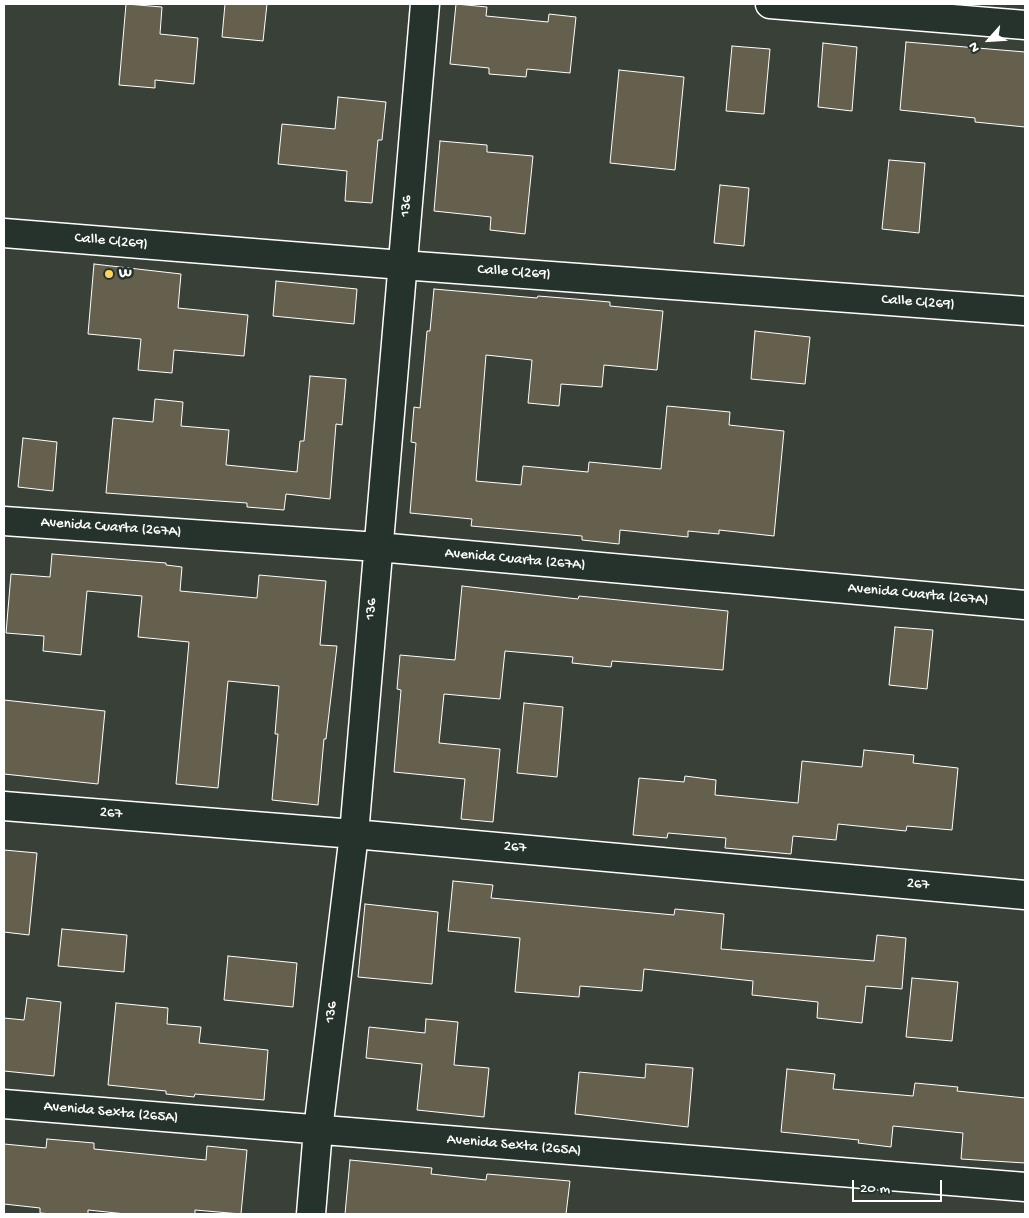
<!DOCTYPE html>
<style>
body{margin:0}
#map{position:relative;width:1029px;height:1218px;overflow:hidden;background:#394037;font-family:"Gochi Hand",sans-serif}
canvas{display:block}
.frame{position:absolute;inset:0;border:5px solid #fff;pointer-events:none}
.north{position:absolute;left:964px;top:15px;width:50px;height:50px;-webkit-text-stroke:4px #26332d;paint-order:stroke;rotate:244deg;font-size:14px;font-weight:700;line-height:20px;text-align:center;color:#fff}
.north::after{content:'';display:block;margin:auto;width:18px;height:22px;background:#fff;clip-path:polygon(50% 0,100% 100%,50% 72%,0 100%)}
.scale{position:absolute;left:852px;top:1180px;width:90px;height:22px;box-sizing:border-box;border:2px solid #fff;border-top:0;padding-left:6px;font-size:15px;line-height:18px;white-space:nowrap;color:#fff;-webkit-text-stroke:4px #26332d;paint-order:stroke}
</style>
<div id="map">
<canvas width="1029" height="1218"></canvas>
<div class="frame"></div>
<div class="north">N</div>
<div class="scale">20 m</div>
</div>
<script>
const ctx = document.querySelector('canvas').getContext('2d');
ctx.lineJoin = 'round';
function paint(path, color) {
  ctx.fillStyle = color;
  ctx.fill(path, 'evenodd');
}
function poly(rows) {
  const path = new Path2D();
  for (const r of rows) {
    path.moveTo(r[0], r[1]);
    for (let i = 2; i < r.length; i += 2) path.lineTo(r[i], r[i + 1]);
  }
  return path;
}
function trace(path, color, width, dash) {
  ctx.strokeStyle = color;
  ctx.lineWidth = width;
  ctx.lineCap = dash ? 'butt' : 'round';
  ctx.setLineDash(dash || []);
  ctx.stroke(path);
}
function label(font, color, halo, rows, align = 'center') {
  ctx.font = font + ' "Gochi Hand",sans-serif';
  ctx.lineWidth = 5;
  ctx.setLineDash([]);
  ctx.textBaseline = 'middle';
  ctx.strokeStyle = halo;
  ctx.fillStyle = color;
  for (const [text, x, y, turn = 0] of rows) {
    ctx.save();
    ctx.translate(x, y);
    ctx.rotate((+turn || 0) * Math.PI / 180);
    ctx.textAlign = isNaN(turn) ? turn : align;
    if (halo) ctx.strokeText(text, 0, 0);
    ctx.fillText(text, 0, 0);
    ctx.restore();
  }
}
const building = poly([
 [126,4,162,7,160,34,198,38,194,84,155,80,155,88,119,85,126,4],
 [225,4,267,4,263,41,222,37,225,4],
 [456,4,487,7,486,16,548,22,549,14,576,17,570,73,527,69,526,77,489,74,489,68,450,64,456,4],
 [906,42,1025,52,1025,127,975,122,975,118,900,110,906,42],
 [823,43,857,47,852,111,818,107,823,43],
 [732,46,770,49,764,114,726,111,732,46],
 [619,70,684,77,675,170,610,163,619,70],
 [338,97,386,102,382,140,378,140,372,203,345,201,347,171,278,164,282,124,335,129,338,97],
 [440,141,487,145,487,152,533,156,525,234,490,230,491,217,434,211,440,141],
 [889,160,925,163,919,233,882,229,889,160],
 [720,185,749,188,744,246,714,243,720,185],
 [94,264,181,274,178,308,248,315,244,356,174,350,172,373,138,370,141,339,88,334,94,264],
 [276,281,357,289,354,324,273,316,276,281],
 [434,289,537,298,538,296,575,299,610,302,610,306,663,311,657,370,604,365,602,387,561,384,559,406,528,403,532,360,486,355,476,481,521,485,523,466,588,472,589,462,661,469,667,406,730,412,729,425,784,431,774,536,719,530,719,534,688,531,688,537,620,530,619,544,582,540,582,536,471,526,472,519,410,513,416,443,411,442,414,407,420,408,427,331,430,331,434,289],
 [755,331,810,337,805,384,751,379,755,331],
 [310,376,346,379,342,425,336,424,330,499,286,494,284,510,247,507,247,503,106,493,113,418,153,422,155,399,183,402,181,426,229,430,226,465,297,472,300,441,304,441,310,376],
 [23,438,57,442,53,491,18,487,23,438],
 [52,554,166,563,166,565,182,567,180,591,257,598,259,575,326,581,320,645,337,646,326,739,324,739,318,805,272,800,278,734,275,734,279,686,228,681,218,788,176,784,189,642,138,637,142,596,87,591,81,655,43,651,44,636,6,633,11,574,50,577,52,554],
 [462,586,578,599,579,596,728,611,723,670,612,661,611,667,572,663,573,657,505,651,500,699,444,694,439,743,500,749,493,822,461,819,465,779,394,772,401,690,397,689,400,655,455,660,462,586],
 [895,627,933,630,927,689,889,685,895,627],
 [4,700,105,711,98,784,4,774,4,700],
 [524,703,563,707,557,777,517,773,524,703],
 [864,750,914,755,913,763,958,768,952,830,907,826,906,831,838,824,836,840,793,836,791,854,725,848,726,838,668,833,667,838,633,835,639,778,684,782,685,776,716,780,715,795,798,803,802,761,862,767,864,750],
 [4,850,37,853,29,935,4,932,4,850],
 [453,881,493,885,491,898,674,915,675,909,724,914,721,949,874,961,877,935,906,938,902,989,866,986,862,1023,817,1018,818,1002,752,995,753,981,644,969,642,991,580,986,579,997,515,992,520,938,448,931,453,881],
 [365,904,438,912,432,984,358,977,365,904],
 [62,929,127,935,124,972,58,966,62,929],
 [228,956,297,963,293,1007,224,1000,228,956],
 [912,978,958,982,952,1041,906,1037,912,978],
 [27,998,61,1002,54,1076,4,1071,4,1018,24,1020,27,998],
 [116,1003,168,1008,167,1024,201,1027,199,1043,268,1050,264,1100,195,1094,194,1097,166,1094,166,1091,108,1085,116,1003],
 [426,1019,458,1022,454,1065,489,1068,484,1117,417,1110,422,1064,366,1058,369,1027,425,1033,426,1019],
 [646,1064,693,1068,688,1127,575,1114,579,1072,645,1078,646,1064],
 [787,1069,835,1074,833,1089,913,1096,915,1083,958,1087,957,1091,1025,1098,1025,1163,961,1159,963,1133,893,1126,891,1147,858,1143,859,1140,781,1132,787,1069],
 [47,1139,94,1143,94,1149,206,1160,207,1146,247,1150,241,1214,195,1210,195,1214,126,1214,88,1210,88,1214,53,1214,40,1213,40,1208,4,1204,4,1144,46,1148,47,1139],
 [350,1160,432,1168,431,1174,486,1180,487,1174,570,1181,566,1214,345,1214,350,1160]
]);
paint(building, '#65604e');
trace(building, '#fff', 1);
const street = poly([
 [770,4,1025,25],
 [4,233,402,265,1025,311],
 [4,521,378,547,1025,605],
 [4,806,354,834,1025,895],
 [4,1104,1025,1187],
 [311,1214,318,1130,354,834,425,4]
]);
trace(street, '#fff', 31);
trace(street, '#26332d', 28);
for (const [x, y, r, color] of [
 [109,274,5,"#ffd166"]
]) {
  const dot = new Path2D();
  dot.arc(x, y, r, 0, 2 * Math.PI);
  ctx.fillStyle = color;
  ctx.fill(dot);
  trace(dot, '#26332d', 2);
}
label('15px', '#fff', '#26332d', [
 ["136",407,206,-85],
 ["Calle C(269)",111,242,5],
 ["Calle C(269)",514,273,4],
 ["Calle C(269)",918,303,4],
 ["Avenida Cuarta (267A)",111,528,4],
 ["Avenida Cuarta (267A)",515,560,5],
 ["Avenida Cuarta (267A)",918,595,5],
 ["136",372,609,-85],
 ["267",111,814,5],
 ["267",515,848,5],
 ["267",918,885,5],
 ["136",332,1012,-83],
 ["Avenida Sexta (265A)",111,1113,5],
 ["Avenida Sexta (265A)",514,1146,5]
]);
label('bold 15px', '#fff', '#26332d', [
 ["W",119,274]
], 'left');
</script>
